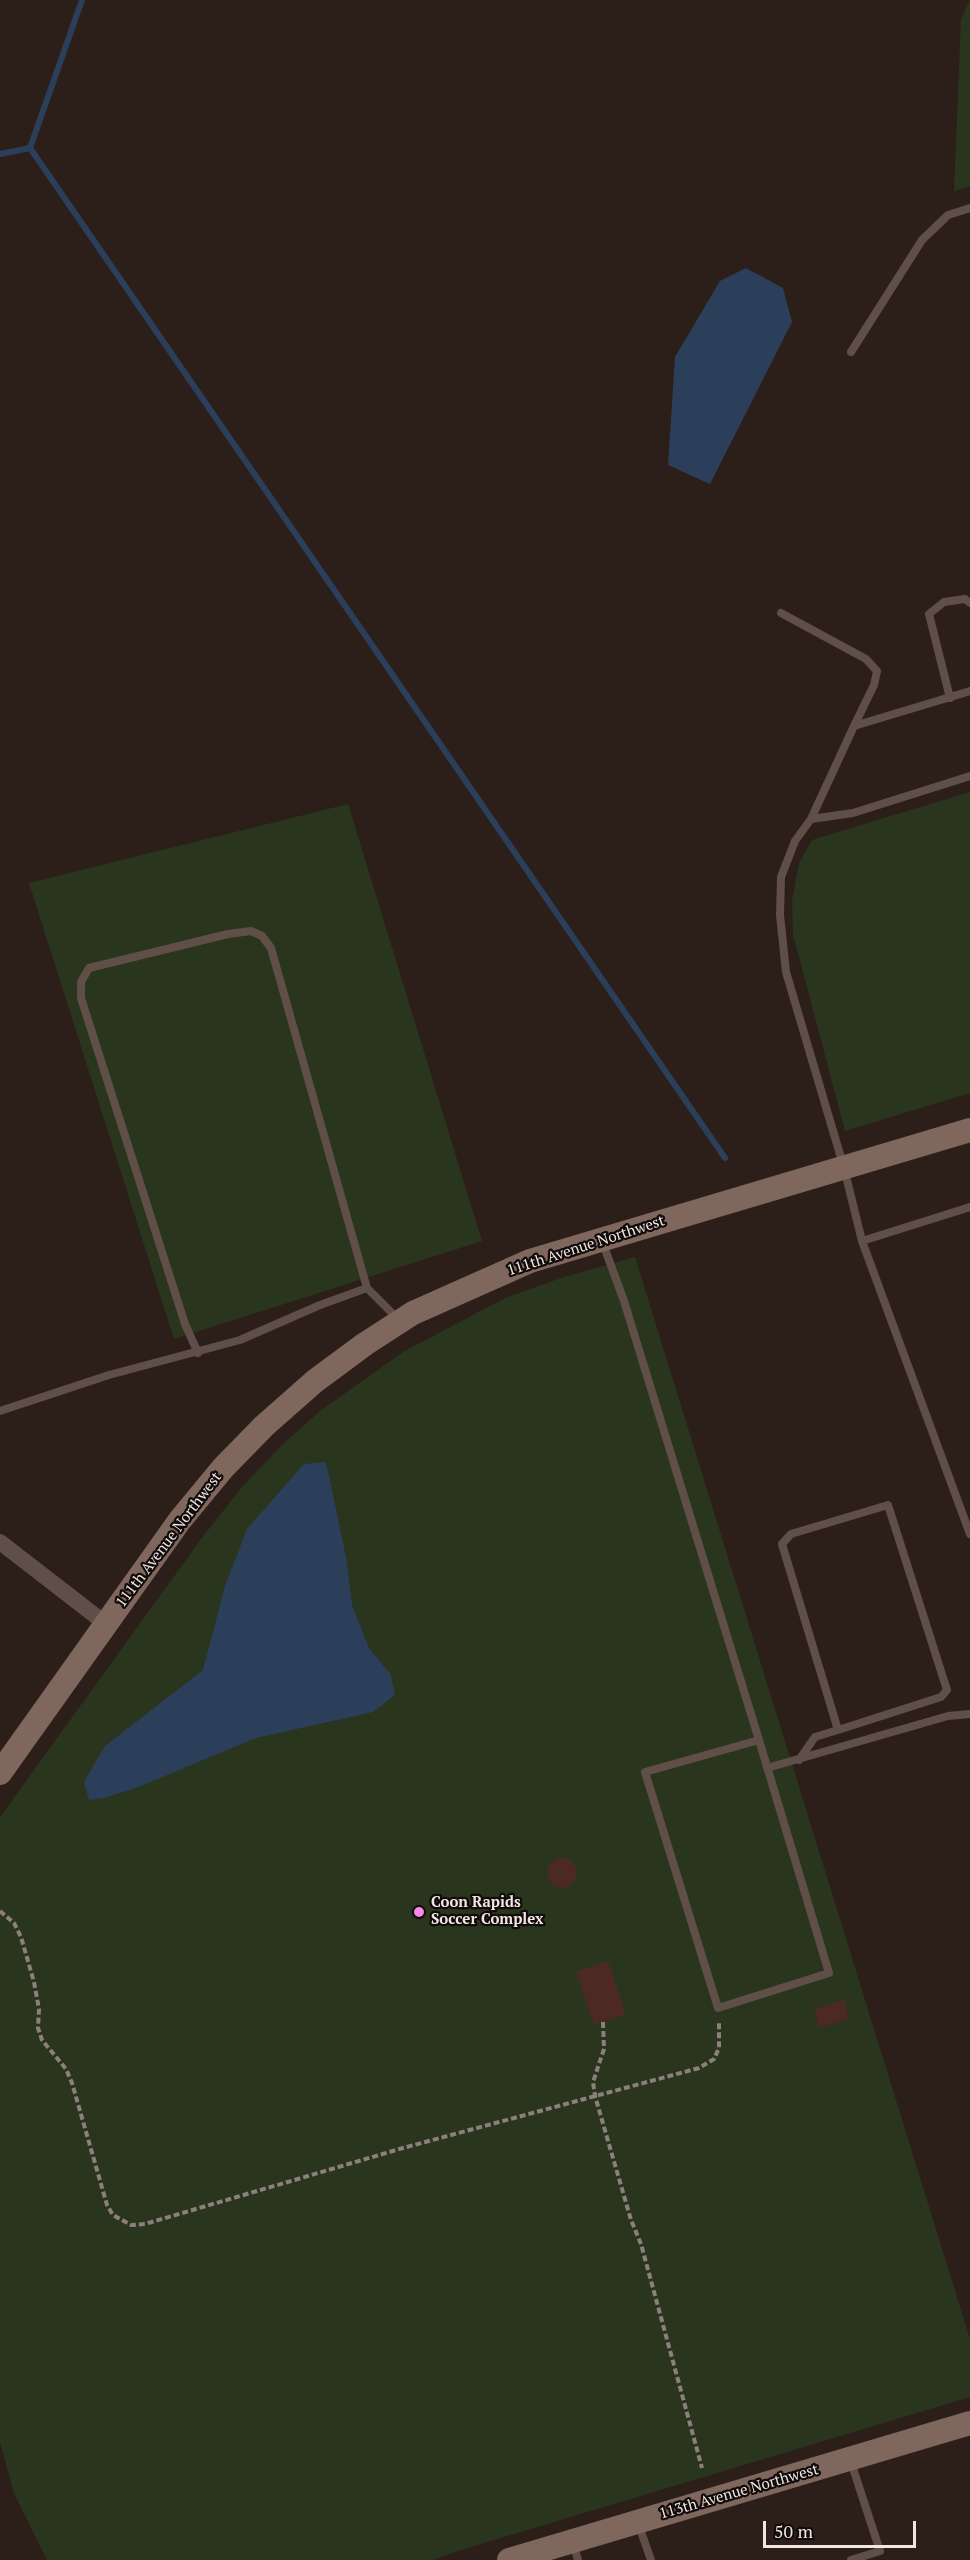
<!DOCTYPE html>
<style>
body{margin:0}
#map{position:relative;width:970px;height:2560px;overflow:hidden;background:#2c1f1a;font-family:"PT Serif",serif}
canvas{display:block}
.scale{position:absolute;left:763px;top:2521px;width:153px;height:27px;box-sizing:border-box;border:3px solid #f0e7e4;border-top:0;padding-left:8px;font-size:18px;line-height:21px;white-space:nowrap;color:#f0e7e4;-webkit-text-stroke:4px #100a08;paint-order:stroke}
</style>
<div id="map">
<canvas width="970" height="2560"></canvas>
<div class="scale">50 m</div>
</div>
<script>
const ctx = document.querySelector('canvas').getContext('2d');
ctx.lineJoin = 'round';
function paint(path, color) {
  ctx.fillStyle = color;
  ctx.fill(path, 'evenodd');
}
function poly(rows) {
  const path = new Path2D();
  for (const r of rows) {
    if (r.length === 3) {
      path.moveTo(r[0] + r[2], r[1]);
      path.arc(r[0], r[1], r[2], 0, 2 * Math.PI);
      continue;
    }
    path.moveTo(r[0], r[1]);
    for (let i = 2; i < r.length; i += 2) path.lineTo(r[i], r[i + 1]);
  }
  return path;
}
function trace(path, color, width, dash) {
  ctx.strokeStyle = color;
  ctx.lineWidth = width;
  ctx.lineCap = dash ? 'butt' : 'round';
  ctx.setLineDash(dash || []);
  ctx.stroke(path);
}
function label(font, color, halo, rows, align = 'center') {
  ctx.font = font + ' "PT Serif",serif';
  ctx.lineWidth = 4.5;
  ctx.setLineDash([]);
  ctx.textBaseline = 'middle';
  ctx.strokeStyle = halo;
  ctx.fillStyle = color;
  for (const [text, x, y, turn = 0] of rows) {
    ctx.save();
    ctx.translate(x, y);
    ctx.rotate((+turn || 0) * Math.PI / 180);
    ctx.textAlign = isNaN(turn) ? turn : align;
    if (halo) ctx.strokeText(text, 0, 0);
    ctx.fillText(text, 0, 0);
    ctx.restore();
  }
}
paint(poly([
 [970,0,970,186,954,191,961,19],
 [970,792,970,1093,845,1131,793,934,792,901,799,863,812,840],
 [348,804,482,1241,174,1339,29,883],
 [635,1257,970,2339,970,2397,461,2550,434,2560,47,2560,14,2493,0,2442,0,1817,201,1539,242,1487,281,1446,320,1411,403,1352,505,1298,561,1278]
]), '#2a351d');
paint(poly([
 [746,268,783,288,792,322,710,484,668,465,675,357,720,281],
 [326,1462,346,1557,352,1605,369,1648,391,1675,395,1695,373,1712,256,1738,136,1788,104,1798,89,1800,84,1782,105,1746,203,1670,225,1586,247,1529,304,1464]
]), '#2b3f5a');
trace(poly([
 [30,148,725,1158],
 [30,148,82,0],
 [0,154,30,148]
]), '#2b3f5a', 6);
paint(poly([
 [562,1873,15],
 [608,1961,626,2014,594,2025,576,1971],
 [844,2000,849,2019,819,2028,814,2009]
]), '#4c2925');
trace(poly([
 [0,1911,14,1923,21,1937,34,1982,39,2009,38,2028,42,2040,66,2069,72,2083,107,2205,113,2215,131,2225,145,2224,403,2148,699,2068,714,2059,719,2048,719,2021],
 [603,2022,604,2049,593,2082,595,2096,631,2220,641,2244,702,2468]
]), '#8b807c', 4, [6, 3]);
trace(poly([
 [851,352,922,240,948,215,970,208],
 [781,613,866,659,877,671,874,685,854,726],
 [950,698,929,614,944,602,965,599,970,603],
 [970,776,853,813,811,819,795,841,781,877,780,915,786,972,844,1168,862,1241,970,1534],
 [811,819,854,726,970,691],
 [602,1241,624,1301,759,1740],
 [862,1241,970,1207],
 [198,1353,185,1324,81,998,81,982,89,968,228,934,251,931,262,936,271,948,367,1288],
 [0,1411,109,1375,240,1340,320,1305,367,1288,398,1319],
 [759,1740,829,1973,718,2008,645,1772,759,1740],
 [799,1760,815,1737,838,1730,941,1697,947,1690,888,1505,791,1534,782,1544,838,1730],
 [767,1768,948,1716,970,1714],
 [850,2459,880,2551,851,2560],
 [638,2523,651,2560],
 [573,2544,578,2560]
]), '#5f4f48', 8);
trace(poly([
 [0,1542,106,1624]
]), '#5f4f48', 16);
trace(poly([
 [0,1773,180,1520,223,1468,264,1426,315,1381,365,1344,413,1313,530,1261,970,1130],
 [509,2560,970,2423]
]), '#80675d', 24);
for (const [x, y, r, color] of [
 [419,1912,6,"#f888ea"]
]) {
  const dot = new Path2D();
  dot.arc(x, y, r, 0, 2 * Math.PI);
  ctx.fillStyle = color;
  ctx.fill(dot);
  trace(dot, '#100a08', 2);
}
label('15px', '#f0e7e4', '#100a08', [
 ["111th Avenue Northwest",586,1246,-18],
 ["111th Avenue Northwest",169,1540,-53],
 ["113th Avenue Northwest",739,2492,-16]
]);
label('bold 15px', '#f0e7e4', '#100a08', [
 ["Coon Rapids",431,1903],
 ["Soccer Complex",431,1920]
], 'left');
</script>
